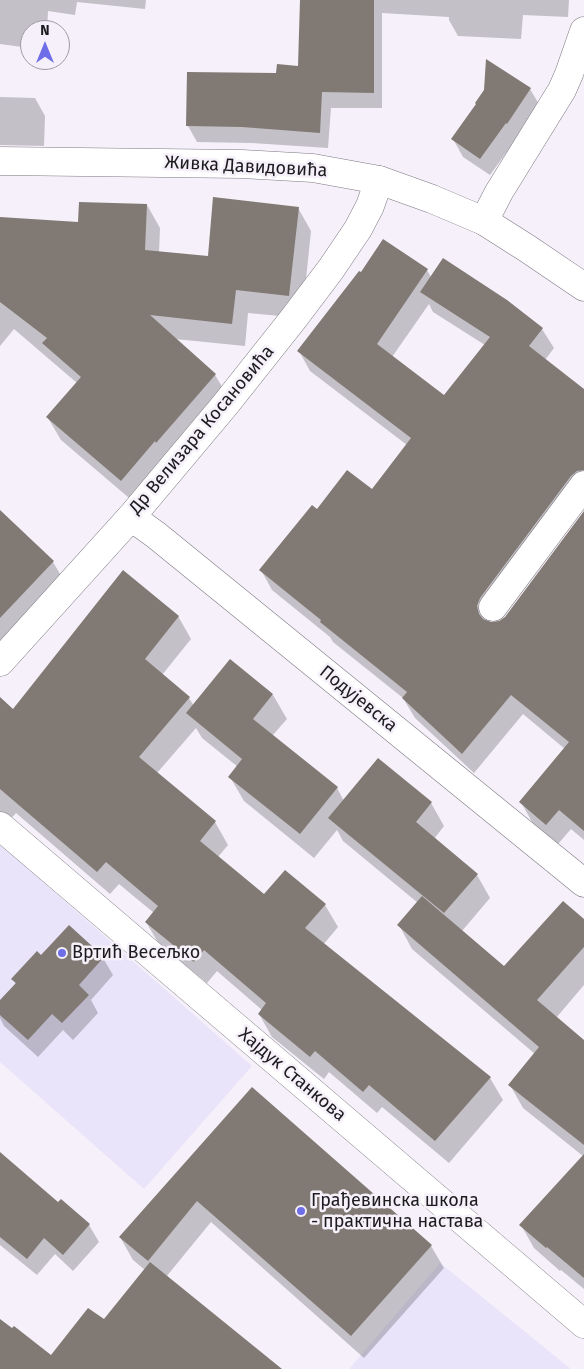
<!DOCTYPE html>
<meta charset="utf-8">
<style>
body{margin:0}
#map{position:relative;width:584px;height:1369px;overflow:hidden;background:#f5f0f9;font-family:"Fira Sans",sans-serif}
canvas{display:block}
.north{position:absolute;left:20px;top:20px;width:50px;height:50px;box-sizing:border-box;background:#f5f0f9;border:1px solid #9e9ba1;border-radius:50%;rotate:0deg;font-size:14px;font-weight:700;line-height:20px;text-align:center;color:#1c1b1e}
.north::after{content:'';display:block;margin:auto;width:18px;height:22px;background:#6d6ee8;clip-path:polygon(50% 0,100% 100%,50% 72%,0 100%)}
</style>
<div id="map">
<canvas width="584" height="1369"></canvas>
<div class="north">N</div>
</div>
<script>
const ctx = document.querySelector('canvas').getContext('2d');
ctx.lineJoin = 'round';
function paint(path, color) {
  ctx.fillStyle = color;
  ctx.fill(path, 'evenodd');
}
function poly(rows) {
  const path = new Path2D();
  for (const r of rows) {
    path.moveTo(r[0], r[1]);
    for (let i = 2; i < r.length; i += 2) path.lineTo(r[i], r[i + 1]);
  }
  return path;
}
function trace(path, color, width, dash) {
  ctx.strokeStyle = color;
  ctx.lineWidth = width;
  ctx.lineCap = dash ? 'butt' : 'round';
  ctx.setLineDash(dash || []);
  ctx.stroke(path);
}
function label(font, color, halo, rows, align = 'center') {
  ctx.font = font + ' "Fira Sans",sans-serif';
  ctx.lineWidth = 5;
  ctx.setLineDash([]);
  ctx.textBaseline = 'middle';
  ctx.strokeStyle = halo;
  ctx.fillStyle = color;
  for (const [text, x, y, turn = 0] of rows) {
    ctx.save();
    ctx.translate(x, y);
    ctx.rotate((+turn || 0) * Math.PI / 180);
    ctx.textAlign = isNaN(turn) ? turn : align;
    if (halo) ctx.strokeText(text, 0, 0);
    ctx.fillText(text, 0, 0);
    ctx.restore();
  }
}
paint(poly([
 [0,844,252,1066,144,1189,0,1062],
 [440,1263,571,1369,349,1369]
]), '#eae4fa');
paint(poly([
 [0,0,146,0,145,9,77,2,75,15,48,11,47,30,30,30,30,48,0,44],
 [302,0,569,0,568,17,523,15,521,39,458,36,449,20,449,17,382,13,382,108,331,108,328,148,252,143,197,142,188,126,278,75,299,67],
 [530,89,540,106,490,175,463,157,453,139,477,105,485,90],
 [0,97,35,98,45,116,44,146,0,145],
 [147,205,160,228,159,253,209,257,298,208,311,231,302,318,248,313,245,346,175,339,215,375,229,398,135,503,61,440,48,418,77,383,14,329,0,346,0,218,79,223],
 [427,270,431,277,542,329,554,348,545,360,584,391,584,494,491,618,489,623,500,622,506,617,584,513,584,840,571,829,558,844,532,822,521,802,565,749,523,714,474,773,415,718,403,698,333,642,330,637,272,590,261,570,317,511,372,490,407,445,310,371,299,351],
 [429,304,433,312,485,345,444,397,392,357],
 [0,512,53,562,66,584,0,659],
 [178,616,191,639,162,675,189,698,194,706,273,695,287,719,272,736,337,788,344,801,431,803,444,826,434,839,477,875,490,898,462,931,504,968,584,921,584,985,556,1018,584,1042,584,1289,561,1270,560,1271,534,1248,521,1225,583,1156,523,1108,510,1085,535,1054,412,949,399,925,418,903,343,841,337,830,314,858,244,801,230,777,238,767,202,738,196,728,157,773,215,822,228,845,218,857,264,896,325,905,338,927,323,945,490,1078,503,1100,449,1163,382,1107,377,1113,329,1072,324,1079,272,1037,259,1014,262,1010,217,971,207,983,159,944,146,922,154,913,119,884,110,894,16,813,7,823,0,816,0,699,14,711],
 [69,927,103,958,113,975,91,1000,98,1013,73,1040,63,1030,38,1057,4,1026,0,1018,0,1002,16,985,13,979,42,957],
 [252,1089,431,1246,444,1268,364,1358,211,1222,166,1277,280,1369,0,1369,0,1321,52,1357,104,1321,145,1270,133,1260,120,1237],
 [0,1154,58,1204,89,1225,99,1242,73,1271,55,1254,37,1275,0,1245]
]), '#0003');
paint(poly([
 [300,0,374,0,374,93,322,92,320,133,242,127,186,126,187,72,276,73,277,64,298,66],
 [486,59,531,88,507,124,506,123,480,159,451,139,476,104,475,103,484,90],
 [213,197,299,207,289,296,236,290,232,324,150,315,216,374,156,443,155,441,121,481,46,417,81,377,42,343,47,338,0,302,0,217,78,222,79,202,147,204,145,250,208,256],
 [383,239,428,269,377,344,444,395,490,337,420,292,443,258,507,300,543,328,529,346,584,389,584,470,577,471,571,476,480,598,477,606,479,614,483,619,491,622,499,621,505,617,584,511,584,831,559,810,546,825,519,802,569,742,511,695,462,754,402,698,407,692,320,622,321,620,259,570,312,505,317,509,347,470,372,489,411,438,297,351,359,271,361,272],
 [0,510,54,561,0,618],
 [123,570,179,616,145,659,190,697,139,757,216,821,200,841,264,894,285,870,326,904,305,928,491,1077,435,1141,369,1085,363,1092,315,1051,310,1057,258,1014,266,1003,204,950,194,962,145,922,158,906,106,862,97,872,0,789,0,697,13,709],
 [230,659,273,694,253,719,338,787,300,834,228,777,242,759,186,713],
 [378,758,432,802,416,822,478,874,444,913,328,818],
 [422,896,504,966,563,901,584,919,584,947,537,1000,584,1040,584,1145,508,1085,539,1047,397,925],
 [69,925,104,957,79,985,89,995,62,1023,52,1014,28,1040,0,1015,0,1000,16,983,11,979,37,951,41,955],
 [252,1087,432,1245,351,1336,197,1201,148,1261,119,1237],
 [0,1152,58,1202,61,1199,90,1224,63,1255,44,1238,27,1259,0,1237],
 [584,1154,584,1278,547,1247,546,1248,519,1225],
 [150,1262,282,1369,0,1369,0,1319,12,1328,14,1326,51,1355,88,1308,104,1319]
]), '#817973');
const minor = poly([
 [0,161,242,164,313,168,379,180],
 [484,221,528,249,584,287],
 [131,517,156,535,584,883],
 [493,607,584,485],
 [0,826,584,1324]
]);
const tertiary = poly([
 [0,662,131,517,225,405,294,318,331,269,358,229,370,206,379,180,432,199,484,221,499,192,562,90,569,74,584,31]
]);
trace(minor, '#7d7981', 29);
trace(tertiary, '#7d7981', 29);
trace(minor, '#fff', 28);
trace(tertiary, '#fff', 28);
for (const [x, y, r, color] of [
 [62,953,5,"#6d6ee8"],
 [301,1211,5,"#6d6ee8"]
]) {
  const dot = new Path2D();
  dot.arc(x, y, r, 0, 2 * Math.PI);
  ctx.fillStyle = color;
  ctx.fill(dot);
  trace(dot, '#f5f0f9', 2);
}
label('18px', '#1c1b1e', '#f5f0f9', [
 ["Живка Давидовића",246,167,3],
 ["Др Велизара Косановића",202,430,-50],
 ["Подујевска",358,699,39],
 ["Хајдук Станкова",292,1075,40]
]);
label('18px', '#1c1b1e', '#f5f0f9', [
 ["Вртић Весељко",72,953],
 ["Грађевинска школа",311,1201],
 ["- практична настава",311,1222]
], 'left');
</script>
